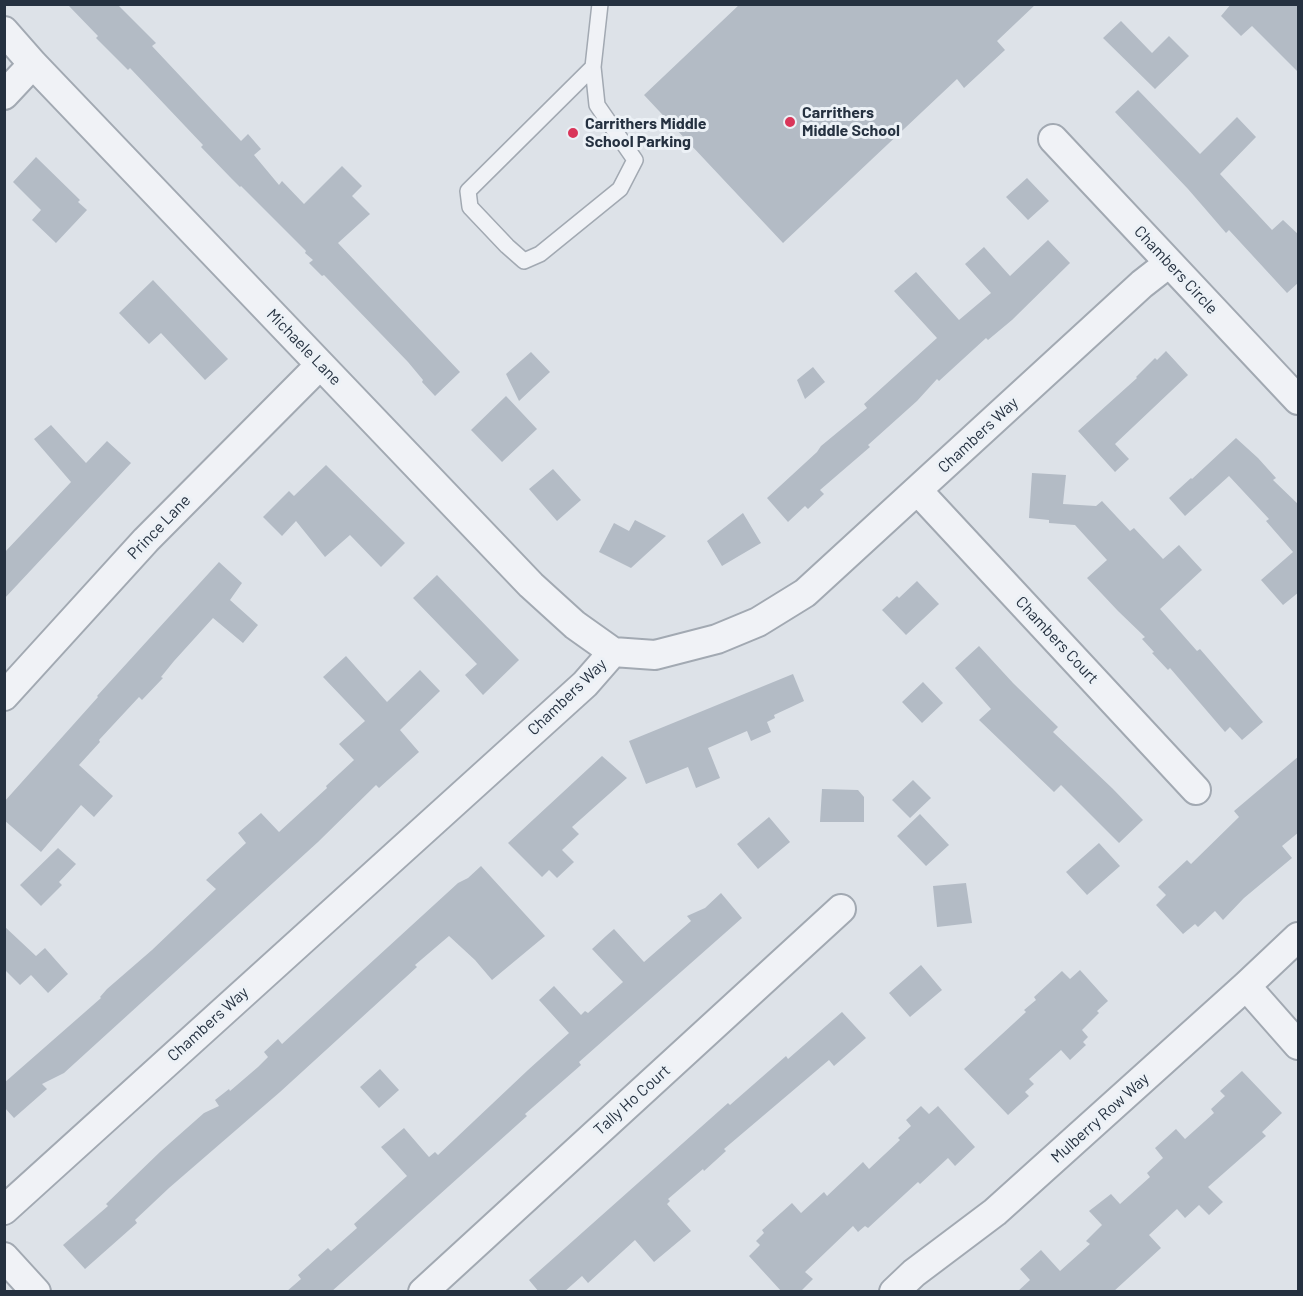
<!DOCTYPE html>
<style>
body{margin:0}
#map{position:relative;width:1303px;height:1296px;overflow:hidden;background:#dde2e8;font-family:Barlow,sans-serif}
canvas{display:block}
.frame{position:absolute;inset:0;border:6px solid #253140;pointer-events:none}
</style>
<div id="map">
<canvas width="1303" height="1296"></canvas>
<div class="frame"></div>
</div>
<script>
const ctx = document.querySelector('canvas').getContext('2d');
ctx.lineJoin = 'round';
function paint(path, color) {
  ctx.fillStyle = color;
  ctx.fill(path, 'evenodd');
}
function poly(rows) {
  const path = new Path2D();
  for (const r of rows) {
    path.moveTo(r[0], r[1]);
    for (let i = 2; i < r.length; i += 2) path.lineTo(r[i], r[i + 1]);
  }
  return path;
}
function trace(path, color, width, dash) {
  ctx.strokeStyle = color;
  ctx.lineWidth = width;
  ctx.lineCap = dash ? 'butt' : 'round';
  ctx.setLineDash(dash || []);
  ctx.stroke(path);
}
function label(font, color, halo, rows, align = 'center') {
  ctx.font = font + ' Barlow,sans-serif';
  ctx.lineWidth = 6;
  ctx.setLineDash([]);
  ctx.textBaseline = 'middle';
  ctx.strokeStyle = halo;
  ctx.fillStyle = color;
  for (const [text, x, y, turn = 0] of rows) {
    ctx.save();
    ctx.translate(x, y);
    ctx.rotate((+turn || 0) * Math.PI / 180);
    ctx.textAlign = isNaN(turn) ? turn : align;
    if (halo) ctx.strokeText(text, 0, 0);
    ctx.fillText(text, 0, 0);
    ctx.restore();
  }
}
paint(poly([
 [67,4,117,4,156,43,152,46,241,141,248,134,261,149,254,155,279,185,282,181,304,204,342,166,362,186,352,196,370,214,338,243,460,372,435,396,422,382,423,380,408,362,324,275,322,276,309,263,313,260,305,253,306,251,241,186,240,187,230,177,201,147,203,145,130,68,128,70,96,38,98,36],
 [740,4,1036,4,997,41,1005,50,964,88,957,79,783,243,644,95],
 [1231,4,1299,4,1299,73,1252,26,1241,36,1221,16],
 [1121,21,1152,53,1169,36,1189,56,1155,89,1103,38],
 [1138,90,1200,154,1237,117,1256,137,1220,174,1272,230,1283,220,1299,235,1299,282,1287,293,1229,230,1226,233,1188,189,1115,112],
 [36,157,80,200,78,202,87,210,56,243,32,220,41,210,13,182],
 [1027,178,1049,201,1028,220,1006,197],
 [1048,240,1070,263,1012,320,988,340,986,338,939,381,937,379,917,401,868,445,870,447,820,490,824,494,808,509,805,506,788,522,767,498,817,452,821,446,867,408,864,404,937,338,894,291,916,272,959,320,991,293,965,264,984,247,1010,276],
 [153,280,228,359,205,380,161,333,149,344,119,313],
 [1166,351,1188,375,1115,444,1129,459,1115,472,1078,431,1137,378,1136,377,1155,358,1157,360],
 [531,352,550,372,519,401,506,374],
 [813,367,825,382,805,399,797,380],
 [506,396,537,429,502,462,471,430],
 [51,425,86,463,107,441,131,463,4,599,4,553,71,482,34,439],
 [1236,438,1258,458,1276,478,1273,480,1299,505,1299,592,1283,605,1261,580,1293,552,1266,521,1269,519,1229,476,1185,516,1169,498,1191,478,1192,479],
 [326,465,405,543,381,567,350,535,325,557,296,521,282,536,263,517,289,491,294,496],
 [553,469,581,500,557,521,529,489],
 [1032,473,1066,475,1063,504,1096,506,1102,501,1130,531,1134,528,1163,559,1179,545,1202,570,1160,609,1197,651,1200,649,1263,722,1242,740,1230,727,1225,732,1170,668,1168,670,1152,653,1154,652,1142,639,1145,637,1118,611,1087,578,1107,560,1075,525,1049,523,1049,520,1029,518],
 [743,513,761,543,722,566,707,541],
 [635,520,666,536,631,568,599,552,614,523,629,531],
 [219,562,242,583,230,600,258,625,243,643,213,618,174,661,161,677,163,678,142,700,139,697,99,740,100,742,79,765,113,796,94,817,81,805,41,852,4,820,4,802,98,697,97,696],
 [437,575,519,660,483,695,465,675,477,664,413,598],
 [917,581,939,604,906,635,882,610,897,596,899,598],
 [979,646,1013,683,1058,727,1053,732,1112,788,1143,820,1119,843,1061,785,1054,792,979,720,991,709,955,668],
 [346,656,387,702,420,670,440,691,400,730,419,752,379,788,376,785,318,842,64,1073,42,1084,47,1089,14,1118,4,1107,4,1083,101,998,100,997,107,989,152,950,216,889,206,880,246,843,238,833,261,813,279,832,327,788,326,786,354,760,339,744,365,721,323,677],
 [793,674,804,701,774,715,775,718,767,722,771,732,751,741,747,731,708,748,720,778,696,788,688,767,646,784,629,741],
 [923,682,943,703,922,723,902,702],
 [602,756,627,778,572,827,579,834,562,850,574,862,557,878,549,870,542,877,508,843],
 [1299,756,1299,832,1282,846,1292,858,1244,898,1223,920,1215,911,1198,927,1195,924,1183,934,1156,905,1166,895,1158,887,1187,860,1191,864,1239,817,1234,811],
 [913,780,931,798,910,818,892,800],
 [822,789,858,790,864,797,864,822,820,822],
 [920,814,949,845,926,866,897,836],
 [769,817,790,842,758,869,737,844],
 [1099,843,1120,866,1087,895,1066,872],
 [58,848,76,864,59,882,62,885,41,906,20,885],
 [481,866,545,936,492,980,475,960,449,936,415,965,417,967,280,1092,169,1188,135,1220,137,1223,85,1269,63,1245,108,1206,106,1204,161,1151,204,1113,219,1106,215,1100,229,1089,230,1091,258,1067,268,1057,264,1052,278,1039,282,1044,458,883,468,878],
 [966,883,972,923,937,927,933,886],
 [721,893,742,918,579,1062,581,1065,525,1114,527,1116,331,1292,286,1292,301,1279,298,1275,328,1248,331,1251,357,1228,354,1224,407,1176,381,1147,404,1128,429,1157,435,1152,438,1155,528,1070,569,1033,539,1000,554,986,581,1015,585,1011,588,1013,623,982,592,949,606,936,614,929,644,962,691,921,687,916,705,908],
 [4,926,36,956,45,948,68,974,48,993,31,975,20,985,4,969],
 [921,965,942,990,910,1017,889,993],
 [1080,970,1108,1001,1097,1011,1099,1013,1082,1030,1088,1037,1083,1042,1086,1045,1070,1060,1061,1050,1029,1079,1034,1084,1025,1092,1029,1096,1008,1115,964,1069,1026,1012,1024,1010,1036,1000,1034,997,1062,971,1070,979],
 [842,1012,866,1038,834,1066,829,1060,724,1149,726,1151,704,1171,703,1169,668,1199,670,1201,667,1204,691,1231,654,1262,635,1240,588,1283,582,1276,564,1292,539,1292,529,1280,728,1103,730,1105,786,1056,788,1059],
 [380,1069,399,1090,379,1108,360,1087],
 [1242,1071,1282,1113,1262,1132,1266,1136,1208,1187,1223,1202,1209,1215,1199,1205,1185,1218,1177,1209,1149,1235,1161,1248,1113,1292,1017,1292,1030,1280,1020,1269,1041,1250,1060,1271,1090,1244,1086,1241,1102,1225,1089,1211,1111,1194,1120,1204,1150,1177,1147,1173,1163,1158,1155,1148,1176,1129,1185,1139,1214,1113,1211,1109,1225,1096,1220,1091],
 [921,1106,929,1114,938,1106,975,1147,955,1166,948,1158,920,1184,918,1182,868,1228,865,1226,858,1232,853,1226,805,1272,813,1279,800,1292,782,1292,749,1256,760,1245,756,1241,764,1233,762,1230,792,1203,801,1213,824,1192,827,1196,863,1162,869,1169,900,1140,898,1138,911,1126,906,1120]
]), '#b3bbc5');
const lane = poly([
 [593,67,468,191,470,207,507,246,524,261,540,254,620,189,635,160,597,105,593,67,600,4]
]);
const street = poly([
 [4,31,33,64,531,585,575,625,613,652],
 [4,95,33,64],
 [1053,139,1298,400],
 [918,491,1196,790],
 [4,696,146,540,320,365],
 [1246,986,1298,1045],
 [4,1210,585,684,613,652,655,655,717,639,758,622,805,593,1142,284,1169,263],
 [4,1257,36,1292],
 [423,1292,841,909],
 [894,1292,914,1273,995,1212,1246,986,1298,937]
]);
trace(lane, '#a2a9b2', 18);
trace(street, '#a2a9b2', 32);
trace(lane, '#f0f2f6', 15);
trace(street, '#f0f2f6', 28);
for (const [x, y, r, color] of [
 [790,122,6,"#d93559"],
 [573,133,6,"#d93559"]
]) {
  const dot = new Path2D();
  dot.arc(x, y, r, 0, 2 * Math.PI);
  ctx.fillStyle = color;
  ctx.fill(dot);
  trace(dot, '#ecf1f6', 2);
}
label('bold 16px', '#253140', '#ecf1f6', [
 ["Carrithers",802,113],
 ["Middle School",802,131],
 ["Carrithers Middle",585,124],
 ["School Parking",585,142]
], 'left');
label('16px', '#253140', '#ecf1f6', [
 ["Chambers Circle",1176,270,47],
 ["Michaele Lane",304,347,46],
 ["Chambers Way",978,435,-43],
 ["Prince Lane",159,527,-46],
 ["Chambers Court",1057,640,47],
 ["Chambers Way",567,697,-44],
 ["Chambers Way",208,1024,-42],
 ["Tally Ho Court",632,1100,-42],
 ["Mulberry Row Way",1100,1118,-42]
]);
</script>
